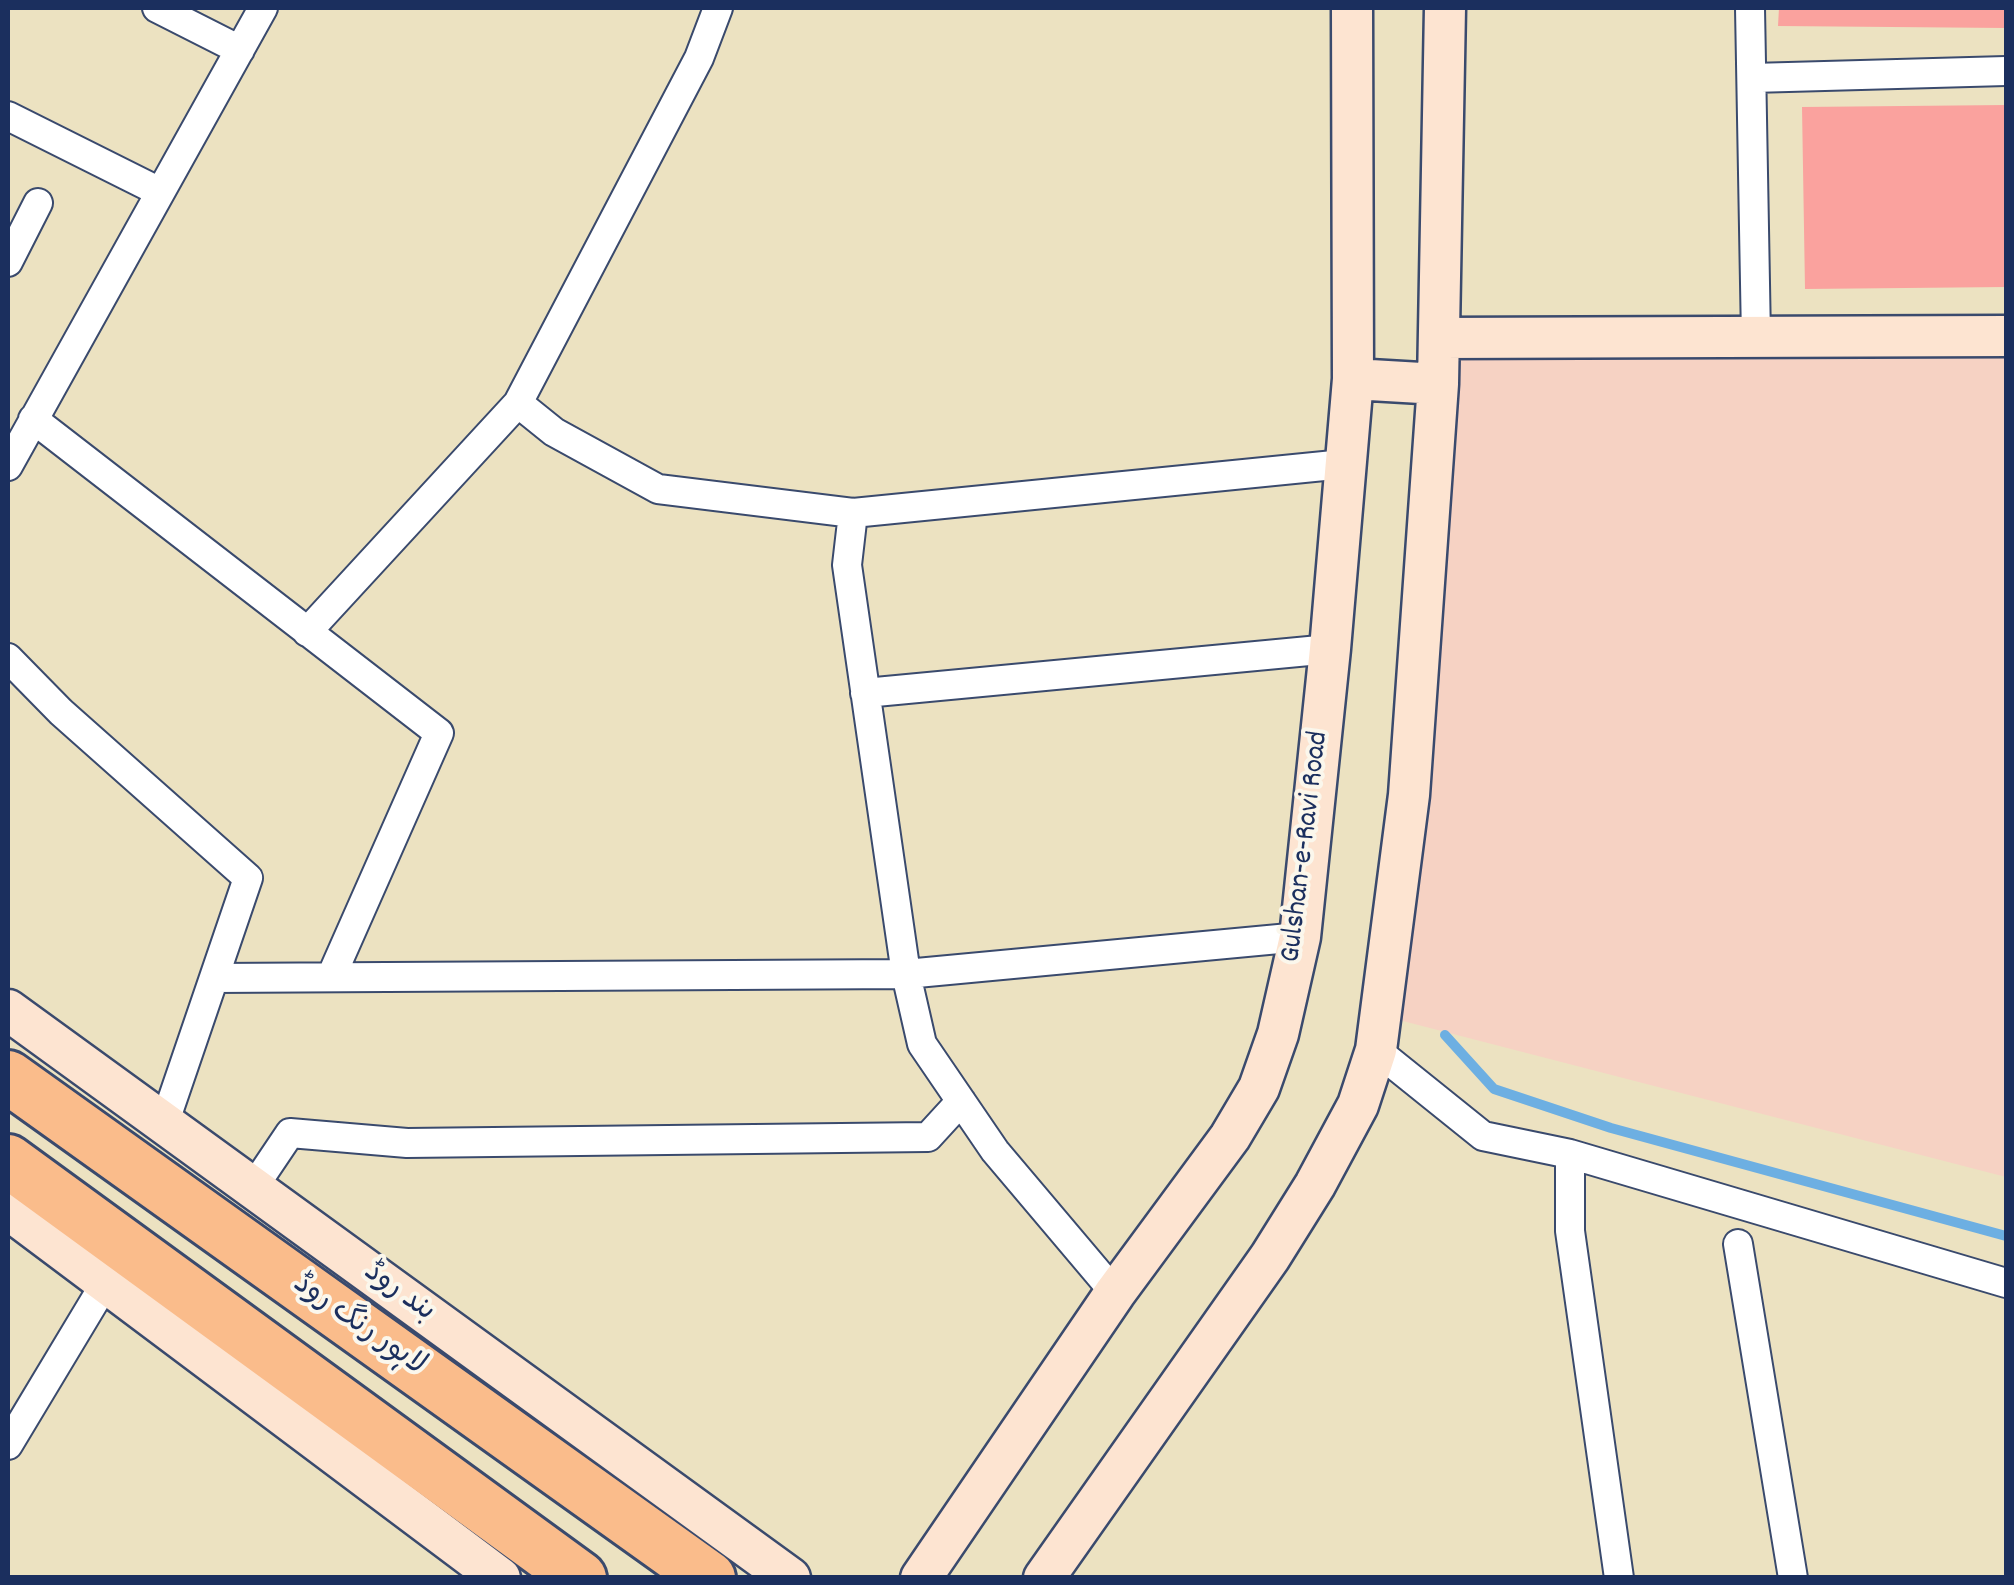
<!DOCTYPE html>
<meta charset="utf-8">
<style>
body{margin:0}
#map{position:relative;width:2014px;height:1585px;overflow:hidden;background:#ece2c1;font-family:Dekko,sans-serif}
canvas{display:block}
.frame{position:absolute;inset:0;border:10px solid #1b2f5e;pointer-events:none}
</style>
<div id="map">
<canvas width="2014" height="1585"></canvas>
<div class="frame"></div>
</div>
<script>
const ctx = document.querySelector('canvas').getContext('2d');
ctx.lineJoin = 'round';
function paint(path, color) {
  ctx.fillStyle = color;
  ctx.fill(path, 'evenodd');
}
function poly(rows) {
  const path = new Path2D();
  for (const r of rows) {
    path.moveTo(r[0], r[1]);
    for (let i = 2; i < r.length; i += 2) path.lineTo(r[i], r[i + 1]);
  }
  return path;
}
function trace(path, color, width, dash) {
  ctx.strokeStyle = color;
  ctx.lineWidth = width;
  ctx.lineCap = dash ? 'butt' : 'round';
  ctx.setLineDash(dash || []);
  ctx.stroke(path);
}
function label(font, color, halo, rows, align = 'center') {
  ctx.font = font + ' Dekko,"Playpen Sans Arabic",sans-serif';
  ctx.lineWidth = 8;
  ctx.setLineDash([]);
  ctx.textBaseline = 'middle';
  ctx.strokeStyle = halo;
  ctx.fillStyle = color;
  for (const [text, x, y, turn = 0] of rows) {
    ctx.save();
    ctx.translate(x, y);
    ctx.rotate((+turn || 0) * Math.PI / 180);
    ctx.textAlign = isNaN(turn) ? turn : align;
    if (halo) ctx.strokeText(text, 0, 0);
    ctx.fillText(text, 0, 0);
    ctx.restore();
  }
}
paint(poly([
 [1434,334,2006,335,2006,1177,1368,1012]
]), '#f6d2c3');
trace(poly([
 [1445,1035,1494,1089,1611,1128,2006,1236]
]), '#6dafe2', 10);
paint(poly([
 [1779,8,2006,8,2006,28,1778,26],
 [2006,105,2006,287,1805,289,1802,107]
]), '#faa29e');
const street = poly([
 [157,8,240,50],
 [718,8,699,58,518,403,554,432,658,489,853,513,847,565,906,974,922,1044,995,1151,1115,1293],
 [1750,8,1756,338],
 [1752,78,2006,71],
 [8,116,160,192],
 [8,262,38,203],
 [33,419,439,733,331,977],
 [8,466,263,8],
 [853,513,1344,464],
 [307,632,518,403],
 [8,658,61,712,248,878,164,1124],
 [865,693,1330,649],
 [214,978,906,974,1300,937],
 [1376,1050,1483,1136,1570,1154,2006,1283],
 [1570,1154,1570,1231,1619,1578],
 [253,1188,290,1133,407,1143,928,1137,961,1101],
 [1738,1244,1793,1578],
 [8,1445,106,1282]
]);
const secondary = poly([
 [1441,338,2006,336],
 [1353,379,1438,384],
 [8,1010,790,1578],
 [8,1209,500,1578],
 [921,1578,1115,1293,1230,1137,1259,1088,1278,1034,1300,937,1330,649,1353,379,1352,8],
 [1044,1578,1270,1257,1315,1185,1358,1105,1376,1050,1409,795,1438,384,1445,8]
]);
const highway = poly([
 [8,1077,709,1578],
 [8,1161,580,1578]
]);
trace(street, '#3a4a6d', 32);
trace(secondary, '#3a4a6d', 45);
trace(highway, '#3a4a6d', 58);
trace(street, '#fff', 28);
trace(secondary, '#fde4d1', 40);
trace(highway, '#fabc8b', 52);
label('30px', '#1b2f5e', '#fbf7ec', [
 ["Gulshan-e-Ravi Road",1307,847,-83],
 ["بند روڈ",398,1294,36],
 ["لاہور رنگ روڈ",358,1327,35]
]);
</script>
